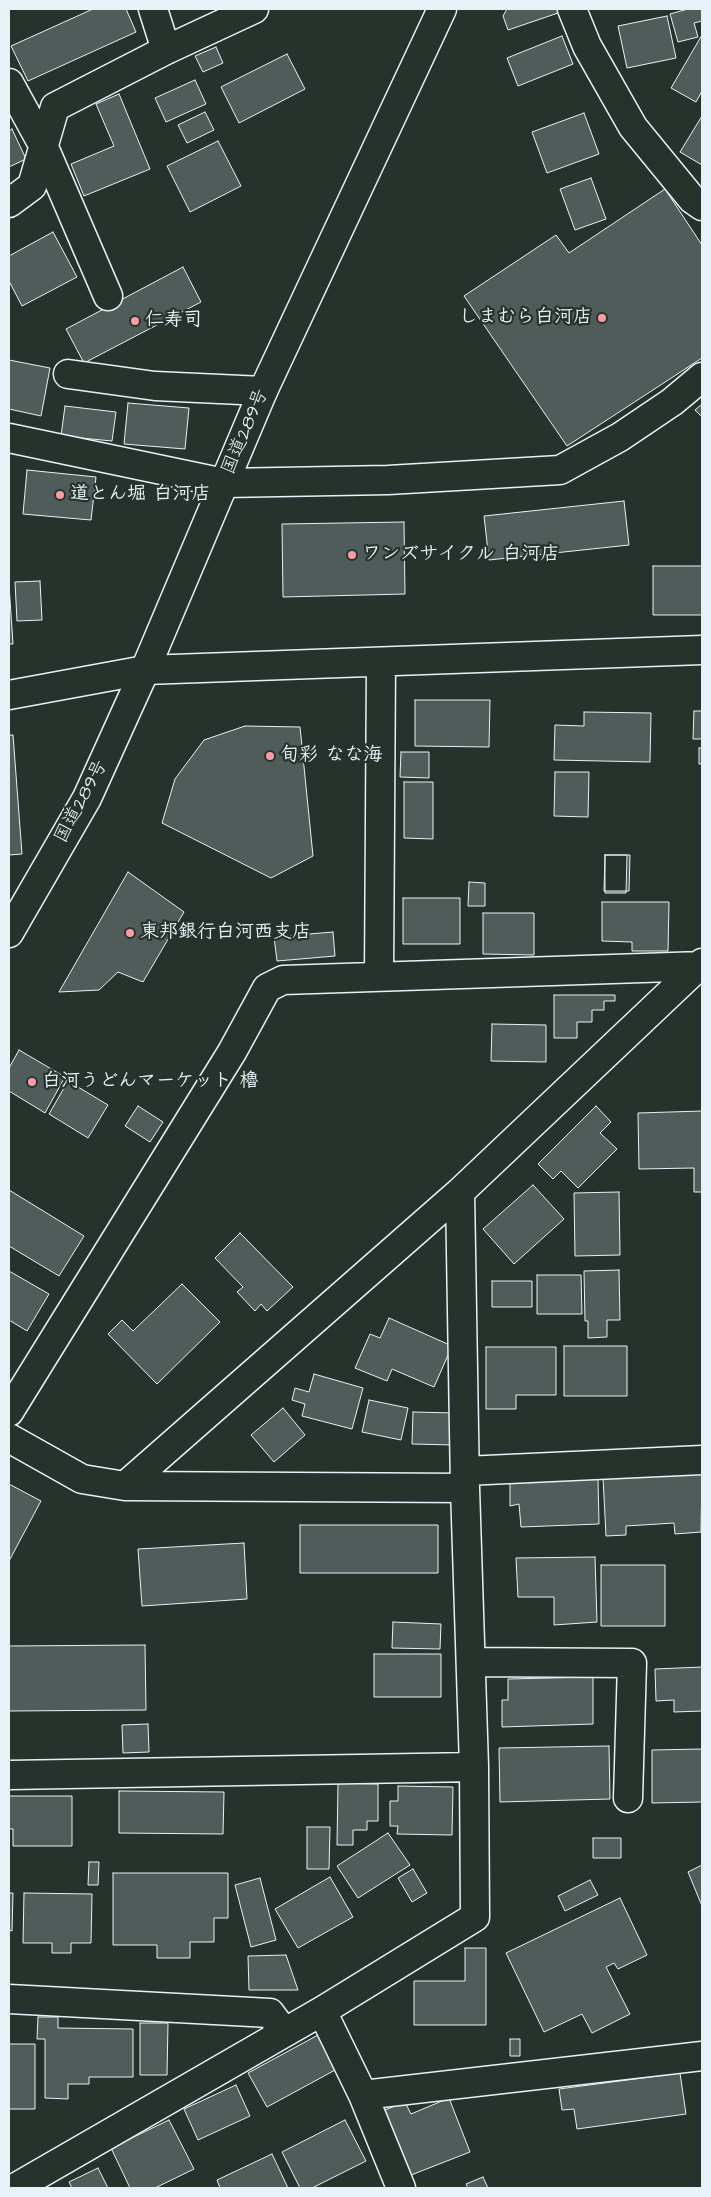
<!DOCTYPE html>
<meta charset="utf-8">
<style>
body{margin:0}
#map{position:relative;width:711px;height:2197px;overflow:hidden;background:#26332d;font-family:"Architects Daughter",sans-serif}
canvas{display:block}
.frame{position:absolute;inset:0;border:10px solid #e8f1f8;pointer-events:none}
</style>
<div id="map">
<canvas width="711" height="2197"></canvas>
<div class="frame"></div>
</div>
<script>
const ctx = document.querySelector('canvas').getContext('2d');
ctx.lineJoin = 'round';
function paint(path, color) {
  ctx.fillStyle = color;
  ctx.fill(path, 'evenodd');
}
function poly(rows) {
  const path = new Path2D();
  for (const r of rows) {
    path.moveTo(r[0], r[1]);
    for (let i = 2; i < r.length; i += 2) path.lineTo(r[i], r[i + 1]);
  }
  return path;
}
function trace(path, color, width, dash) {
  ctx.strokeStyle = color;
  ctx.lineWidth = width;
  ctx.lineCap = dash ? 'butt' : 'round';
  ctx.setLineDash(dash || []);
  ctx.stroke(path);
}
function label(font, color, halo, rows, align = 'center') {
  ctx.font = font + ' "Architects Daughter","Klee One",sans-serif';
  ctx.lineWidth = 4.5;
  ctx.setLineDash([]);
  ctx.textBaseline = 'middle';
  ctx.strokeStyle = halo;
  ctx.fillStyle = color;
  for (const [text, x, y, turn = 0] of rows) {
    ctx.save();
    ctx.translate(x, y);
    ctx.rotate((+turn || 0) * Math.PI / 180);
    ctx.textAlign = isNaN(turn) ? turn : align;
    if (halo) ctx.strokeText(text, 0, 0);
    ctx.fillText(text, 0, 0);
    ctx.restore();
  }
}
const building = poly([
 [93,9,126,9,136,32,28,81,11,46,93,9],
 [507,9,560,9,561,12,508,30,503,16,507,9],
 [688,9,702,9,702,21,694,23,698,37,678,42,670,14,688,9],
 [667,16,676,58,627,68,618,26,667,16],
 [702,35,702,91,696,102,671,88,702,35],
 [562,36,573,64,518,86,507,58,562,36],
 [216,47,223,63,203,72,195,56,216,47],
 [287,54,305,89,239,123,221,87,287,54],
 [195,80,206,104,166,122,155,98,195,80],
 [119,94,150,169,84,196,71,164,114,146,96,104,119,94],
 [205,112,214,130,187,143,178,125,205,112],
 [584,113,599,154,547,173,532,132,584,113],
 [702,116,702,165,680,152,702,116],
 [12,129,26,159,9,167,9,131,12,129],
 [218,141,241,186,190,212,167,166,218,141],
 [591,178,606,219,575,230,560,189,591,178],
 [665,189,702,245,702,358,567,446,464,296,556,235,569,253,665,189],
 [53,232,77,277,22,306,9,281,9,256,53,232],
 [183,267,201,302,84,363,66,329,183,267],
 [9,360,50,368,41,416,9,409,9,360],
 [128,403,189,408,185,449,124,444,128,403],
 [702,404,702,417,695,410,702,404],
 [65,406,116,412,112,441,61,436,65,406],
 [27,470,96,477,91,520,23,514,27,470],
 [624,501,629,545,489,560,484,516,624,501],
 [404,522,405,594,283,597,282,524,404,522],
 [653,566,702,566,702,615,653,615,653,566],
 [40,581,42,620,17,621,15,582,40,581],
 [9,585,13,644,9,644,9,585],
 [415,700,490,700,489,747,415,746,415,700],
 [694,711,702,711,702,739,693,739,694,711],
 [584,712,651,713,650,762,554,760,555,725,584,726,584,712],
 [245,726,300,727,313,856,271,878,162,823,175,779,204,740,245,726],
 [9,735,13,735,22,854,9,855,9,735],
 [699,748,702,748,702,764,699,764,699,748],
 [401,752,429,752,429,778,400,777,401,752],
 [555,772,589,772,588,817,554,816,555,772],
 [404,782,433,782,433,839,404,838,404,782],
 [605,855,630,855,629,891,604,891,605,855],
 [605,855,627,855,626,893,605,893,605,855],
 [128,872,184,912,143,982,118,972,99,990,59,992,128,872],
 [469,882,485,883,485,906,468,906,469,882],
 [403,898,460,898,460,944,403,944,403,898],
 [602,902,669,902,668,951,632,951,632,942,602,941,602,902],
 [483,913,534,913,534,955,483,954,483,913],
 [333,932,335,956,277,961,274,937,333,932],
 [554,995,615,995,615,1001,604,1001,604,1010,592,1010,592,1022,577,1022,577,1038,554,1038,554,995],
 [492,1024,546,1025,546,1062,491,1061,492,1024],
 [19,1050,65,1077,45,1113,9,1091,9,1068,19,1050],
 [68,1081,108,1105,88,1138,49,1114,68,1081],
 [138,1106,163,1122,150,1142,125,1126,138,1106],
 [596,1106,611,1122,600,1133,617,1149,578,1188,561,1171,553,1179,538,1164,596,1106],
 [702,1111,702,1192,694,1192,694,1168,639,1169,638,1113,702,1111],
 [533,1185,564,1219,514,1264,483,1229,533,1185],
 [9,1190,84,1236,59,1276,9,1246,9,1190],
 [619,1192,620,1255,575,1256,574,1193,619,1192],
 [240,1233,293,1287,267,1311,261,1304,255,1311,237,1292,243,1287,215,1258,240,1233],
 [619,1270,620,1320,607,1320,607,1337,588,1338,588,1321,585,1321,584,1271,619,1270],
 [9,1271,49,1294,27,1331,9,1320,9,1271],
 [537,1275,581,1275,582,1314,537,1314,537,1275],
 [492,1281,532,1281,532,1307,492,1307,492,1281],
 [182,1284,220,1322,157,1384,108,1334,122,1320,133,1331,182,1284],
 [389,1318,452,1346,434,1387,392,1369,387,1381,355,1368,370,1334,380,1338,389,1318],
 [564,1346,627,1346,627,1396,564,1396,564,1346],
 [486,1347,556,1347,556,1395,516,1395,516,1409,486,1409,486,1347],
 [314,1374,363,1388,352,1429,302,1416,305,1404,292,1400,295,1388,309,1392,314,1374],
 [369,1400,408,1408,401,1440,362,1432,369,1400],
 [283,1408,305,1435,274,1462,251,1435,283,1408],
 [413,1412,455,1413,454,1445,412,1444,413,1412],
 [702,1473,701,1532,675,1534,674,1523,626,1526,626,1535,606,1536,603,1477,702,1473],
 [598,1478,599,1524,521,1527,519,1504,510,1506,510,1483,598,1478],
 [9,1484,41,1501,9,1561,9,1484],
 [300,1525,438,1525,438,1573,300,1573,300,1525],
 [244,1543,247,1599,142,1606,138,1549,244,1543],
 [595,1557,597,1622,554,1625,554,1597,518,1597,516,1558,595,1557],
 [601,1565,665,1565,665,1626,601,1626,601,1565],
 [393,1622,441,1624,440,1649,392,1648,393,1622],
 [145,1645,146,1710,9,1711,9,1646,145,1645],
 [374,1654,441,1654,441,1697,374,1697,374,1654],
 [702,1667,702,1711,674,1712,674,1700,656,1701,655,1669,702,1667],
 [593,1677,593,1724,502,1727,502,1700,508,1700,508,1679,593,1677],
 [148,1724,149,1752,123,1753,122,1725,148,1724],
 [609,1746,610,1799,500,1802,499,1748,609,1746],
 [702,1749,702,1802,652,1803,652,1750,702,1749],
 [338,1783,378,1784,378,1821,367,1821,367,1830,353,1830,353,1845,337,1845,338,1783],
 [398,1786,453,1787,452,1835,397,1834,398,1826,390,1826,390,1801,398,1801,398,1786],
 [119,1791,224,1792,223,1834,119,1833,119,1791],
 [9,1796,72,1796,72,1846,13,1846,13,1829,9,1829,9,1796],
 [307,1827,330,1827,329,1869,307,1869,307,1827],
 [388,1833,410,1865,358,1898,337,1866,388,1833],
 [593,1838,621,1838,621,1858,593,1858,593,1838],
 [89,1862,99,1862,98,1885,88,1885,89,1862],
 [702,1865,702,1906,688,1872,702,1865],
 [413,1869,427,1893,412,1902,398,1878,413,1869],
 [113,1873,228,1873,228,1918,214,1918,214,1942,190,1942,190,1958,157,1958,157,1945,113,1945,113,1873],
 [330,1877,353,1917,298,1948,275,1909,330,1877],
 [260,1878,276,1940,251,1947,235,1885,260,1878],
 [590,1880,598,1895,565,1911,558,1896,590,1880],
 [9,1893,13,1893,12,1931,9,1930,9,1893],
 [24,1893,92,1894,91,1943,71,1943,71,1953,52,1953,52,1943,23,1943,24,1893],
 [620,1898,647,1955,618,1969,614,1963,606,1967,630,2014,592,2033,582,2014,544,2032,506,1953,620,1898],
 [465,1948,486,1948,486,2025,414,2025,414,1981,465,1981,465,1948],
 [286,1955,298,1990,249,1990,248,1956,286,1955],
 [38,2017,58,2017,58,2028,133,2029,133,2077,89,2077,89,2084,68,2084,68,2099,45,2098,45,2039,37,2039,38,2017],
 [140,2023,168,2023,167,2075,140,2075,140,2023],
 [318,2035,337,2069,267,2107,248,2073,318,2035],
 [510,2039,520,2039,520,2056,510,2056,510,2039],
 [9,2044,35,2044,35,2109,9,2109,9,2044],
 [680,2073,686,2114,577,2129,574,2109,562,2110,559,2089,680,2073],
 [236,2085,250,2116,198,2140,184,2109,236,2085],
 [449,2098,470,2152,411,2175,385,2110,405,2102,411,2114,449,2098],
 [169,2120,194,2169,155,2188,130,2188,111,2148,169,2120],
 [345,2120,366,2161,312,2188,300,2188,282,2152,345,2120],
 [272,2154,288,2188,220,2188,217,2180,272,2154],
 [98,2168,108,2188,72,2188,69,2182,98,2168],
 [483,2177,488,2188,468,2188,466,2184,483,2177]
]);
paint(building, '#505c59');
trace(building, '#e8f1f8', 1);
const minor = poly([
 [153,9,166,50],
 [572,9,587,46,633,127,692,199,702,206],
 [9,83,43,145,108,296],
 [9,203,32,186,55,107,166,50,254,9],
 [68,374,155,386,263,391],
 [9,438,224,483,388,480,560,470,620,437,672,402,702,377],
 [9,695,145,670,702,650],
 [379,976,381,662],
 [9,1412,232,1052,267,988,283,980,702,966],
 [9,1438,82,1479,125,1486,465,1488],
 [465,1471,702,1460],
 [125,1486,460,1192,702,963],
 [471,1662,632,1663,628,1798],
 [9,1775,474,1767],
 [9,1999,270,2013,284,2032],
 [322,2011,363,2095,401,2188],
 [363,2095,702,2056],
 [15,2188,322,2011,475,1917,474,1767,465,1488,460,1192]
]);
const highway = poly([
 [9,933,87,798,145,670,263,391,442,9]
]);
trace(minor, '#e8f1f8', 31);
trace(highway, '#e8f1f8', 31);
trace(minor, '#26332d', 28);
trace(highway, '#26332d', 28);
for (const [x, y, r, color] of [
 [602,318,5,"#ff9aa2"],
 [135,321,5,"#ff9aa2"],
 [60,495,5,"#ff9aa2"],
 [352,555,5,"#ff9aa2"],
 [270,756,5,"#ff9aa2"],
 [130,933,5,"#ff9aa2"],
 [32,1082,5,"#ff9aa2"]
]) {
  const dot = new Path2D();
  dot.arc(x, y, r, 0, 2 * Math.PI);
  ctx.fillStyle = color;
  ctx.fill(dot);
  trace(dot, '#26332d', 2);
}
label('bold 19px', '#e8f1f8', '#26332d', [
 ["しまむら白河店",592,318,"right"],
 ["仁寿司",145,321],
 ["道とん堀 白河店",70,495],
 ["ワンズサイクル 白河店",362,555],
 ["旬彩 なな海",280,756],
 ["東邦銀行白河西支店",140,933],
 ["白河うどんマーケット 櫓",42,1082]
], 'left');
label('19px', '#e8f1f8', '#26332d', [
 ["国道289号",246,432,-67],
 ["国道289号",82,802,-62]
]);
</script>
